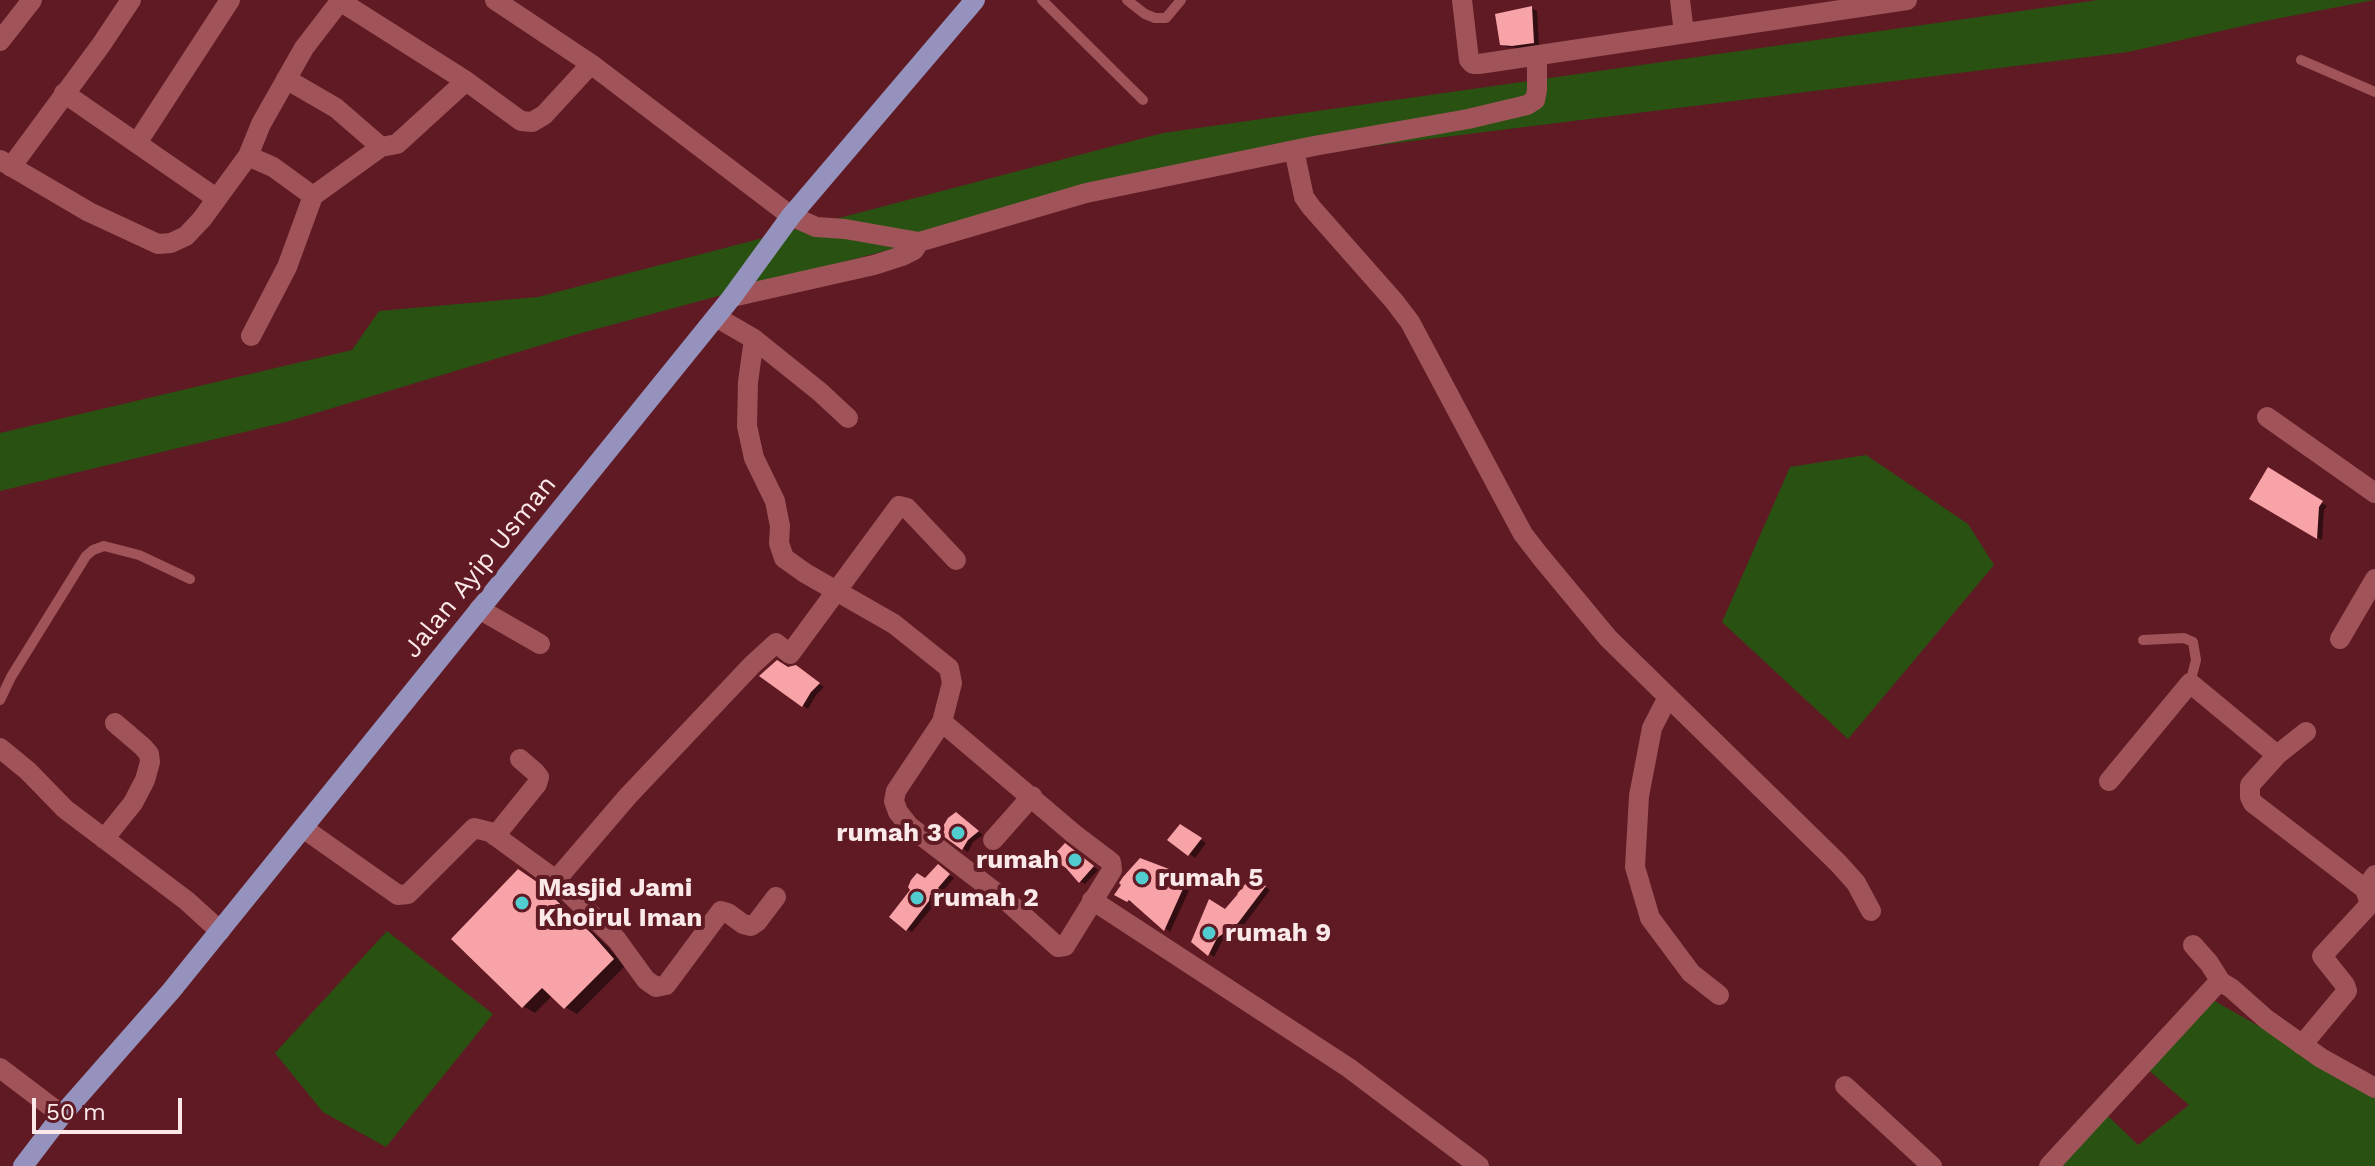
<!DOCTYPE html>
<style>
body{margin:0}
#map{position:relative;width:2375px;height:1166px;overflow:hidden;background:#5f1a23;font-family:"Work Sans",sans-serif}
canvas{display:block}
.scale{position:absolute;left:32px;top:1098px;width:150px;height:36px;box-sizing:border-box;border:4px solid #fbe9e9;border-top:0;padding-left:10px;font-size:24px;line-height:28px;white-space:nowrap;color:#fbe9e9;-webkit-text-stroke:6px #5f1a23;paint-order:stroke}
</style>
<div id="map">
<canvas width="2375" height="1166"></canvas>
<div class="scale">50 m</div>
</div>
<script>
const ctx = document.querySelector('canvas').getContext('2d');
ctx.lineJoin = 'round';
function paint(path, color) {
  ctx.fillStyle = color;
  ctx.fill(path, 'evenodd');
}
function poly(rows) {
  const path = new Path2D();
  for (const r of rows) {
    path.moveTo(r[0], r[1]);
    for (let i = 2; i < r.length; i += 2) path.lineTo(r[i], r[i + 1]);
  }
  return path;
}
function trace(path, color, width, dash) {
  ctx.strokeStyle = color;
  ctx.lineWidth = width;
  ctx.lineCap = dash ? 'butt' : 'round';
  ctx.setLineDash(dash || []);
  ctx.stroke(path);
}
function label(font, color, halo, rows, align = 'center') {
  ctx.font = font + ' "Work Sans",sans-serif';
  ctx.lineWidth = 8;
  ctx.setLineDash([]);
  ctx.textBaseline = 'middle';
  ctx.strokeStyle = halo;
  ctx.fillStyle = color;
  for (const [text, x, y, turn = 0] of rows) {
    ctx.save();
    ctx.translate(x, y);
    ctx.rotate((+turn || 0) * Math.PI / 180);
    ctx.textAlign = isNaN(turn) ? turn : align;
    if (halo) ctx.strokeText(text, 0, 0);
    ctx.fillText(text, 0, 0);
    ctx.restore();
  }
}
paint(poly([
 [2098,0,2374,0,2265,21,2128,52,1187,169,578,334,286,422,0,491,0,433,352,350,379,311,538,297,1163,133],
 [1866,455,1968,524,1994,565,1848,739,1722,622,1790,467],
 [387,931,493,1014,386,1147,323,1112,275,1053],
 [2211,999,2375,1092,2375,1166,2041,1166,2105,1113,2138,1145,2189,1105,2145,1067]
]), '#295212');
paint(poly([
 [1532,8,1537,11,1539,45,1519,48,1507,47,1501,44],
 [2268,470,2327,506,2324,510,2322,540,2252,498],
 [802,671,824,687,816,695,808,709,762,676],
 [962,818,983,835,973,842,968,852,942,832],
 [1180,826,1206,843,1195,858,1170,839],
 [1070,849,1098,870,1085,884,1080,881],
 [943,870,954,878,942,892,946,895,936,897,934,905,912,932,907,929,926,880],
 [1176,874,1191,886,1170,932,1135,903,1134,904,1117,894],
 [531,878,549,892,604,943,625,966,577,1014,565,1007,553,995,535,1013,523,1006],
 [1252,880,1270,890,1243,926,1222,941,1214,957,1194,942,1225,912]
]), '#0007');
paint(poly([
 [1532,6,1534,43,1512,46,1500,45,1495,14],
 [2268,467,2323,501,2319,507,2317,539,2249,499],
 [777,660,788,667,796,665,820,683,811,692,802,707,759,676],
 [956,812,979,831,968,840,962,850,939,833,948,818],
 [1180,824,1202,838,1188,856,1167,840],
 [1065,843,1094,866,1079,883,1066,868,1051,858],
 [1140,858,1177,872,1186,882,1164,931,1129,900,1127,902,1114,895,1121,885,1119,883,1123,877],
 [938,864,950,874,938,888,943,892,930,895,929,901,906,931,889,917,910,890,908,887,911,880,917,873,925,878],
 [518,869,537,882,592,934,614,959,564,1009,542,988,522,1008,451,939],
 [1251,877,1266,886,1238,923,1217,938,1208,956,1191,942,1209,899,1225,909,1237,895,1238,895,1237,894]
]), '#f7a3a7');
trace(poly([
 [1042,0,1143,100],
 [1127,0,1145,14,1155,18,1166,18,1181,0],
 [2301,60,2375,92],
 [2143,640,2184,638,2193,642,2196,660,2190,683],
 [0,700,11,677,86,556,93,550,104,546,139,555,190,579]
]), '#a05459', 10);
trace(poly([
 [495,0,591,64,791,216,816,227,845,229,919,242,1086,193,1314,146,1468,119,1527,105,1535,100,1537,90,1537,57],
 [1462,0,1469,60,1473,64,1479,64,1907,0],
 [1680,0,1684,33],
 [340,1,466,81,521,121,532,122,544,115,591,64],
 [0,41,32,0],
 [286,79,336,108,381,147],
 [64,93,216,198],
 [137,143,230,0],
 [1294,150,1304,197,1311,207,1394,301,1410,322,1509,508,1523,534,1540,556,1608,638,1839,864,1856,883,1871,911],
 [248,156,273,167,313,196],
 [0,160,89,212,158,244,171,243,186,236,202,219,248,156,261,124,304,48,341,0],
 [11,167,101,45,131,0],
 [732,297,874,265,902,256,914,250,919,242],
 [716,317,754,339,748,382,747,426,754,458,775,501,780,526,779,543,784,558,805,573,894,624,949,668,952,683,942,722,896,791,894,801,898,812,909,826,1008,902,1058,947,1065,946,1112,870,1111,862,1074,834,942,722],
 [251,336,287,267,313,196,381,147,397,144,466,81],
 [754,339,820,392,848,418],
 [2267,417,2375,493],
 [479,609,540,644],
 [2340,639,2375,579],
 [1668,697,1652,728,1639,796,1635,867,1650,918,1691,973,1719,995],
 [2306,732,2277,755,2250,785,2250,797,2253,803,2365,889],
 [0,748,28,771,65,809,187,901,220,931],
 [2109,781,2190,683,2277,755],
 [303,828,398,895,408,894,474,828,490,832,556,880,617,940,646,980,656,987,666,985,721,911,728,913,743,924,751,926,757,922,776,897],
 [495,836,537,784,539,777,535,772,520,759],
 [104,839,133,803,145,780,150,762,149,754,143,747,115,723],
 [993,840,1032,796],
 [556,880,628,796,752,665,776,643,790,654,899,506,907,508,956,560],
 [1092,900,1349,1068,1479,1166],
 [2193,945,2209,963,2221,982,2231,988,2266,1019,2321,1058,2375,1088],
 [2302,1045,2347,991,2345,985,2322,956,2370,904,2365,889,2375,875],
 [0,1068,62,1115],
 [1845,1086,1932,1166],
 [2049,1166,2214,987,2221,982]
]), '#a05459', 20);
trace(poly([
 [23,1166,62,1115,171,991,732,297,791,216,975,0]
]), '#9593bd', 20);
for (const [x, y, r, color] of [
 [958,833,8,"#52cdcf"],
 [1075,860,8,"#52cdcf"],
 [1142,878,8,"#52cdcf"],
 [917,898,8,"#52cdcf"],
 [522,903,8,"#52cdcf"],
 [1209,933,8,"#52cdcf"]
]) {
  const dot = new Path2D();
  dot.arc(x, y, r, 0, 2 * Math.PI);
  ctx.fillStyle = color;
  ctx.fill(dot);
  trace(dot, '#5f1a23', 3);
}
label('26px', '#fbe9e9', '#5f1a23', [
 ["Jalan Ayip Usman",480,567,-51]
]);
label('bold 26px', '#fbe9e9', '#5f1a23', [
 ["rumah 3",942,833,"right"],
 ["rumah",1059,860,"right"],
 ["rumah 5",1158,878],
 ["Masjid Jami",538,888],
 ["Khoirul Iman",538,918],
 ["rumah 2",933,898],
 ["rumah 9",1225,933]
], 'left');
</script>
